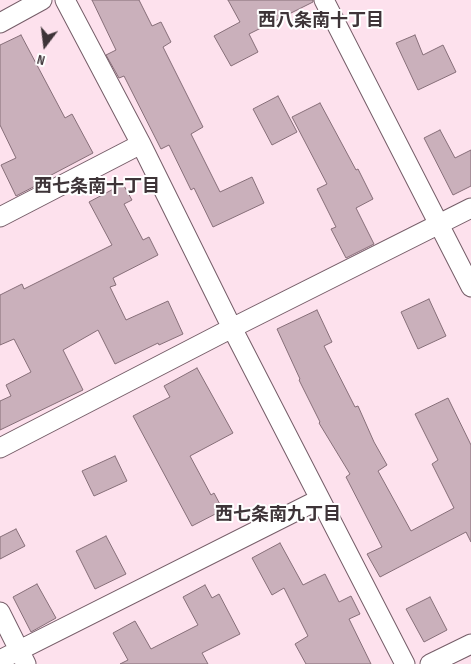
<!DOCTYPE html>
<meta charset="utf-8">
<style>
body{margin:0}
#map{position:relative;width:471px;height:664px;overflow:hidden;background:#fde1ed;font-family:"Sofia Sans Condensed",sans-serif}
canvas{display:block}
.north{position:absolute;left:20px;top:20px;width:50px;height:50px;-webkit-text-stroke:4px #fff;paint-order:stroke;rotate:195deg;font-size:14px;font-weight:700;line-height:20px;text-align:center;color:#3e3438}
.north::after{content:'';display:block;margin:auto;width:18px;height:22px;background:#3e3438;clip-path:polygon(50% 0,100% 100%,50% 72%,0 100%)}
</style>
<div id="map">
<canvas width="471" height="664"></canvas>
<div class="north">N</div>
</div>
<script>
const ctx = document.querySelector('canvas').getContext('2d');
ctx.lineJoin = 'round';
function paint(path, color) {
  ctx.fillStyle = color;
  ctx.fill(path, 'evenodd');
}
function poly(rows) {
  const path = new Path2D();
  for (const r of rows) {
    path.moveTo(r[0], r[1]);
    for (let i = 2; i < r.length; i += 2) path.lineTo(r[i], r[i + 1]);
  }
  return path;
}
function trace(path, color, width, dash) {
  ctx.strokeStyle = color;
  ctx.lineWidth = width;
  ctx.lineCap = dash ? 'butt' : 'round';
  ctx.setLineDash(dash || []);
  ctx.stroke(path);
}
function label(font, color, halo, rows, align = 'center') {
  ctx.font = font + ' "Sofia Sans Condensed","Noto Sans JP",sans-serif';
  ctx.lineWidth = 4;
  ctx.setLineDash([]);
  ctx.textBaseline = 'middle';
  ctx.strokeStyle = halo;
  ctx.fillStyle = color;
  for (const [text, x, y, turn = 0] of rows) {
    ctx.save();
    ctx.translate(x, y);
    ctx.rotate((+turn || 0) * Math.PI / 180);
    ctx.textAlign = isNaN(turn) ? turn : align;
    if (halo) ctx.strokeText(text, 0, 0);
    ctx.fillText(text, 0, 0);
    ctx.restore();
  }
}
const building = poly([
 [92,0,139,0,152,26,161,22,171,42,163,47,203,127,191,134,220,192,252,177,264,203,213,227,194,188,191,190,169,145,161,149,124,76,119,78,106,55,116,50,92,0],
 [228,0,313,0,313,2,249,34,258,52,231,66,214,36,240,22,228,0],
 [21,35,65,118,72,114,93,153,38,182,39,184,16,196,1,165,16,158,0,125,0,45,21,35],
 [415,35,423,55,443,45,456,72,418,90,396,43,415,35],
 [278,96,297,132,272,145,253,109,278,96],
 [320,103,356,170,358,169,373,199,356,208,374,244,346,258,331,229,336,227,317,189,327,184,292,117,320,103],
 [440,130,455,158,471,150,471,186,453,195,424,138,440,130],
 [123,184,132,200,124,204,143,240,149,237,158,255,113,278,116,285,110,287,126,320,168,301,183,334,159,345,158,343,115,364,98,330,63,350,83,390,0,430,0,401,11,396,6,385,31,372,14,339,0,345,0,295,22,284,24,289,112,245,89,202,123,184],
 [429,299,446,336,418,349,401,312,429,299],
 [317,310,332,342,324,346,355,407,358,406,374,442,387,465,378,471,411,531,454,508,432,464,438,460,415,414,448,398,471,445,471,542,466,532,380,577,367,554,382,547,346,477,350,474,319,423,320,422,299,380,300,379,277,329,317,310],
 [197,368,233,433,190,456,211,495,214,493,223,510,192,526,133,416,170,397,164,386,197,368],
 [115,456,127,481,94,496,82,471,115,456],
 [16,529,25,546,0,559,0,537,16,529],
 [106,536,126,574,95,589,76,551,106,536],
 [280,543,303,585,325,574,339,602,351,596,360,614,349,619,371,664,306,664,295,644,308,636,284,588,272,595,252,558,280,543],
 [37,584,56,618,31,632,13,597,37,584],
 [205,585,212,598,219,594,240,634,202,653,208,664,120,664,128,660,113,633,135,621,151,649,198,625,183,597,205,585],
 [430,597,447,630,424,642,406,609,430,597]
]);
paint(building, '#cab0bb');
trace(building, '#866e78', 1);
const minor = poly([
 [65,0,141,144,232,328,405,664],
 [324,0,471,287],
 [0,23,42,0],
 [0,217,141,144],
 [0,448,232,328,471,208],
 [0,612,26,664],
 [0,660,320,499],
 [430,664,471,644]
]);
trace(minor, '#755d68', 21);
trace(minor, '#fff', 19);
label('bold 18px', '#3e3438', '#fff', [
 ["西八条南十丁目",321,21],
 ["西七条南十丁目",97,187],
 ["西七条南九丁目",278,515]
]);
</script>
